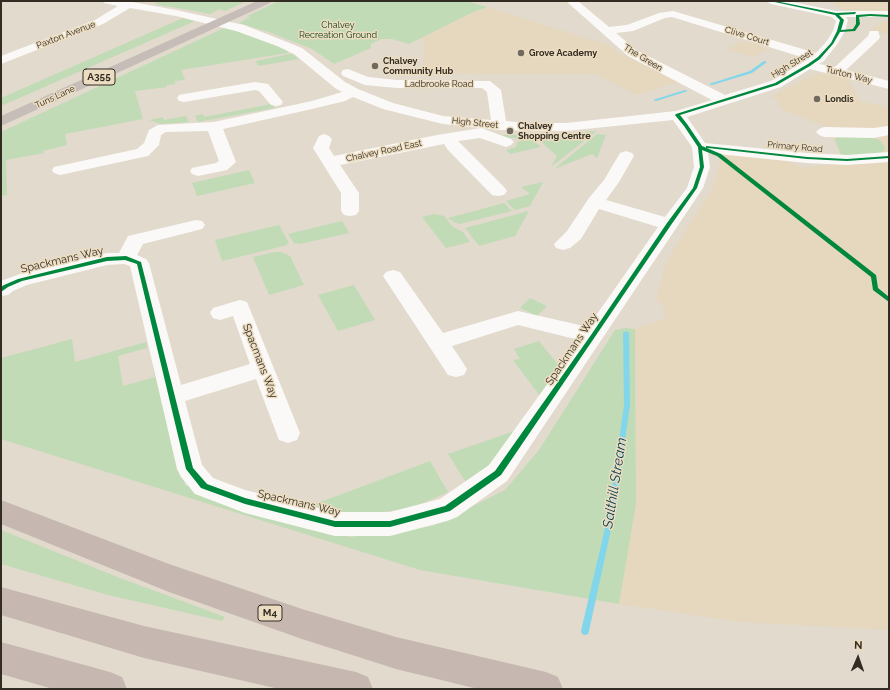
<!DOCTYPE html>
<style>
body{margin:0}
#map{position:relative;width:890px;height:690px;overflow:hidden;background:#e2dacc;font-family:Raleway,sans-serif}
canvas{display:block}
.frame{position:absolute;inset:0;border:2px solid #322c22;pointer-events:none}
.north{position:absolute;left:838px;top:638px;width:40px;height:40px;-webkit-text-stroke:3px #ecddc2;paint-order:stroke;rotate:2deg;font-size:11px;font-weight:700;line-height:16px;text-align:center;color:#322c22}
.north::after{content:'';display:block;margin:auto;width:14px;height:18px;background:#322c22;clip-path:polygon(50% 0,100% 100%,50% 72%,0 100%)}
</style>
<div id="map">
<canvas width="890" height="690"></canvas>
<div class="frame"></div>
<div class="north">N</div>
</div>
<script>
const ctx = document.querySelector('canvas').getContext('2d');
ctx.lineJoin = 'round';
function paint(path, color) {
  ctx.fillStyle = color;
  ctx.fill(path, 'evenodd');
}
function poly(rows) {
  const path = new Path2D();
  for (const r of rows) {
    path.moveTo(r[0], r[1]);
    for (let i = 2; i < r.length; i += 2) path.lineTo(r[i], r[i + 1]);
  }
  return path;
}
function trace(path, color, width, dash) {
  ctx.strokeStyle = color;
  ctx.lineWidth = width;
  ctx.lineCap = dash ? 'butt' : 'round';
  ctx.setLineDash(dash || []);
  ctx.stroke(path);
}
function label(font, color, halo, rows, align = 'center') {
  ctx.font = font + ' Raleway,sans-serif';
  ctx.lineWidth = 3;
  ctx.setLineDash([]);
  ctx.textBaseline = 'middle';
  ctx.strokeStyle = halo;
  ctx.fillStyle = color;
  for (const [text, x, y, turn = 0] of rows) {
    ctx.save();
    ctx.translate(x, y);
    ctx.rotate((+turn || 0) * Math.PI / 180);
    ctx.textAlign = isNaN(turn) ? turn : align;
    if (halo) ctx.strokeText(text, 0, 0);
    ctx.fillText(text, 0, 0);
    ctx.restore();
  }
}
paint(poly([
 [843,1,889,1,889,12,845,10,837,7,832,2],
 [487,7,609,45,612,49,677,82,636,95,595,74,423,74,424,42,419,40,465,16],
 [889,20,889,34,869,31,878,24],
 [743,41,753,44,756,42,765,44,758,46,768,49,753,57,727,49],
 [814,74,827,74,848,79,860,101,889,108,889,630,741,622,619,604,636,503,635,329,665,319,663,307,656,299,667,261,713,188,720,162,719,153,790,162,802,168,832,164,855,164,841,155,827,127,783,110,781,108,778,100,771,97]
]), '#e6d7bf');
paint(poly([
 [158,1,247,1,225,11,220,9,210,14,155,4],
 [279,1,466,1,487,7,471,13,409,44,392,39,381,39,371,44,371,48,334,64,312,49,271,33,239,23,250,17,247,16],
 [183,18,195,21,1,106,1,98],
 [224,28,254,35,287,50,288,53,181,70,185,80,175,81,175,84,166,85,167,87,135,91,143,119,65,134,67,145,43,151,44,153,6,160,7,195,1,196,1,132],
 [289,54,292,54,299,59,258,66,256,61],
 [271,104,273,105,274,108,198,122,195,116,203,114,204,117],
 [186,116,189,122,161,124,149,120,163,117,164,120],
 [597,131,551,167,557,156,534,135],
 [597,134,606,135,597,158,592,154,554,169],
 [502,135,527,135,541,147,510,154,506,150,516,147,517,143,520,141,515,138,510,138],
 [838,136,870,136,881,141,885,148,883,152,878,154,841,155,835,139],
 [249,170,255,183,197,196,192,183],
 [543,182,530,206,515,210,506,201,530,194,521,187],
 [504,203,512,211,460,224,454,222,448,218],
 [529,211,515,236,479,246,465,228],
 [434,214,444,216,453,227,463,232,470,242,446,248,422,217],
 [342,221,349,233,300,244,294,243,288,234],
 [279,225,289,243,284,246,222,261,215,240],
 [274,252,281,252,290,256,304,285,269,295,253,257],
 [354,285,375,320,338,331,318,295],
 [530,298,547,306,537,316,520,308],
 [625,328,635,329,636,503,619,604,420,570,1,439,1,358,72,339,75,362,146,342,147,348,118,356,123,386,155,377,153,367,159,365,185,485,253,511,350,537,433,526,505,490,539,450,615,330],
 [539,341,560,367,540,396,513,360,520,359,514,349],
 [520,429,501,458,467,484,448,454],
 [430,461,448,492,412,508,368,514,333,514,307,507],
 [1,530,120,578,225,617,222,621,108,595,1,564]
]), '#c1dbb7');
paint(poly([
 [764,61,767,62,752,73,712,85,709,84,750,71,764,61],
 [685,90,688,91,656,101,653,100,685,90],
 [626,331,629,333,630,405,615,511,589,631,588,634,585,635,582,634,581,631,609,511,624,405,623,333,626,331]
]), '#82d6eb');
paint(poly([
 [103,1,127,1,176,10,244,25,302,48,345,82,358,89,393,103,443,116,491,120,487,92,482,88,397,88,365,85,343,76,341,73,343,70,348,69,368,77,397,80,490,81,501,90,506,121,523,123,566,123,676,111,712,100,628,56,566,1,578,1,609,27,627,25,659,13,673,11,816,53,827,41,833,31,836,21,832,17,771,4,766,1,788,1,836,11,889,11,889,17,846,17,848,20,845,31,838,43,824,61,819,64,835,67,868,36,870,31,878,31,880,37,878,40,846,70,889,81,889,89,810,69,781,87,687,117,705,143,807,153,847,155,889,152,889,162,847,165,807,163,708,153,710,167,703,188,507,481,457,517,447,521,390,536,335,536,245,513,195,494,181,477,177,469,130,266,124,264,107,265,27,285,13,291,8,295,1,296,1,281,20,274,107,253,119,253,128,236,196,220,202,221,205,225,202,229,143,244,137,255,146,259,149,263,181,385,250,364,233,316,220,320,213,318,210,313,213,308,233,302,240,300,247,302,300,433,297,440,288,443,279,440,256,379,185,401,202,465,213,478,245,490,335,512,390,512,440,499,489,465,579,340,518,325,452,346,467,369,464,375,456,377,448,375,383,276,386,272,393,270,400,272,443,333,518,311,588,327,658,227,599,209,581,239,570,248,563,250,556,248,554,244,567,231,589,198,604,180,620,153,626,151,632,153,634,156,619,182,606,200,665,217,687,188,694,167,692,147,673,120,566,131,499,130,443,124,383,109,353,97,345,101,312,109,223,129,236,162,227,170,198,176,192,174,190,171,192,168,216,163,219,161,208,131,166,132,161,135,159,145,148,156,60,175,54,173,52,170,54,167,137,149,144,143,149,130,158,125,214,122,312,101,342,92,335,88,294,54,277,46,236,31,176,16,130,8,103,24,1,64,1,56,95,20,118,6,104,3,103,1],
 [672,17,808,59,771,81,725,95,636,50,616,33,633,31,665,18,672,17],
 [255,82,268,84,283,102,281,105,276,106,271,105,259,91,255,90,184,102,179,101,177,98,179,95,184,94,255,82],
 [887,126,889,127,889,135,874,138,824,137,819,135,816,132,819,129,824,127,874,128,887,126],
 [481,128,511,139,514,142,511,145,506,147,480,138,458,141,504,187,507,191,504,195,498,196,492,195,448,150,444,144,340,165,359,193,359,211,356,215,350,216,344,215,341,211,341,193,313,148,319,136,324,134,329,136,332,139,329,148,334,156,437,135,481,128]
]), '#fbf9f7');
paint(poly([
 [257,1,271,1,270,3,1,126,1,116,257,1]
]), '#c6bdb8');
paint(poly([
 [1,500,169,564,302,609,396,637,546,672,558,677,563,689,478,689,396,669,302,639,169,592,1,524,1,500],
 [1,587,144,626,356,672,368,677,373,689,279,689,144,658,1,615,1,587],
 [1,642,110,672,122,677,127,689,53,689,1,674,1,642]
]), '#c6b8b1');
paint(poly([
 [770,1,775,1,836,13,856,12,855,14,839,15,844,20,841,30,853,29,856,24,856,15,870,14,889,15,889,17,870,16,859,17,860,24,855,31,840,32,833,44,820,59,810,66,777,85,680,115,687,124,702,146,721,154,876,275,878,288,889,297,889,302,873,290,871,277,717,156,702,150,704,167,697,188,671,225,501,475,450,511,390,527,335,527,245,504,201,488,186,469,137,264,125,260,107,261,22,281,8,287,1,292,1,287,4,285,18,279,107,257,126,256,141,262,193,468,207,484,245,498,335,521,390,521,445,506,495,471,591,335,667,223,693,188,700,167,698,147,684,126,675,115,676,114,775,83,808,64,818,57,831,43,837,31,840,20,835,15,770,1],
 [706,146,807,157,847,159,889,156,889,158,847,161,807,159,708,148,706,148,706,146]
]), '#00873e');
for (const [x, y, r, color] of [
 [521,53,4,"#70695e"],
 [375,66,4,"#70695e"],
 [817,99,4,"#70695e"],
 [510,131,4,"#70695e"]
]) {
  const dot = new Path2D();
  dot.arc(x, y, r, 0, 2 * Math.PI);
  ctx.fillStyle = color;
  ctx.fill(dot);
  trace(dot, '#ecddc2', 1.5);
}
label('9px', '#104114', '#ecddc2', [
 ["Chalvey",338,25],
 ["Recreation Ground",338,35]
]);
label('9px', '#322c22', '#ecddc2', [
 ["Paxton Avenue",66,35,-21],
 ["Clive Court",747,36,17],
 ["The Green",643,58,31],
 ["High Street",792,64,-31],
 ["Turton Way",849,75,14],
 ["Ladbrooke Road",439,84],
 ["Tuns Lane",55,97,-25],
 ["High Street",475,123,6],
 ["Primary Road",795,147,5],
 ["Chalvey Road East",384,151,-12]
]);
label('bold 9px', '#322c22', '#ecddc2', [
 ["Grove Academy",529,53],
 ["Chalvey",383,61],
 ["Community Hub",383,71],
 ["Londis",825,99],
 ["Chalvey",518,126],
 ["Shopping Centre",518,136]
], 'left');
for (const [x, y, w] of [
 [99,77,32],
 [270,613,24]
]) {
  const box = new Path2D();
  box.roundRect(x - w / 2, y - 8, w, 16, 3);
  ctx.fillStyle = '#ecddc2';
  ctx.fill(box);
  trace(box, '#322c22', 1);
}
label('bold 10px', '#322c22', null, [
 ["A355",99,77],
 ["M4",270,613]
]);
label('11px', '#322c22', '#ecddc2', [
 ["Spackmans Way",62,260,-13],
 ["Spackmans Way",572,349,-56],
 ["Spacmans Way",260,361,69],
 ["Spackmans Way",299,503,13]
]);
label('italic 14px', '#0b4452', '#ecddc2', [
 ["Salthill Stream",615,483,-81]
]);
</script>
